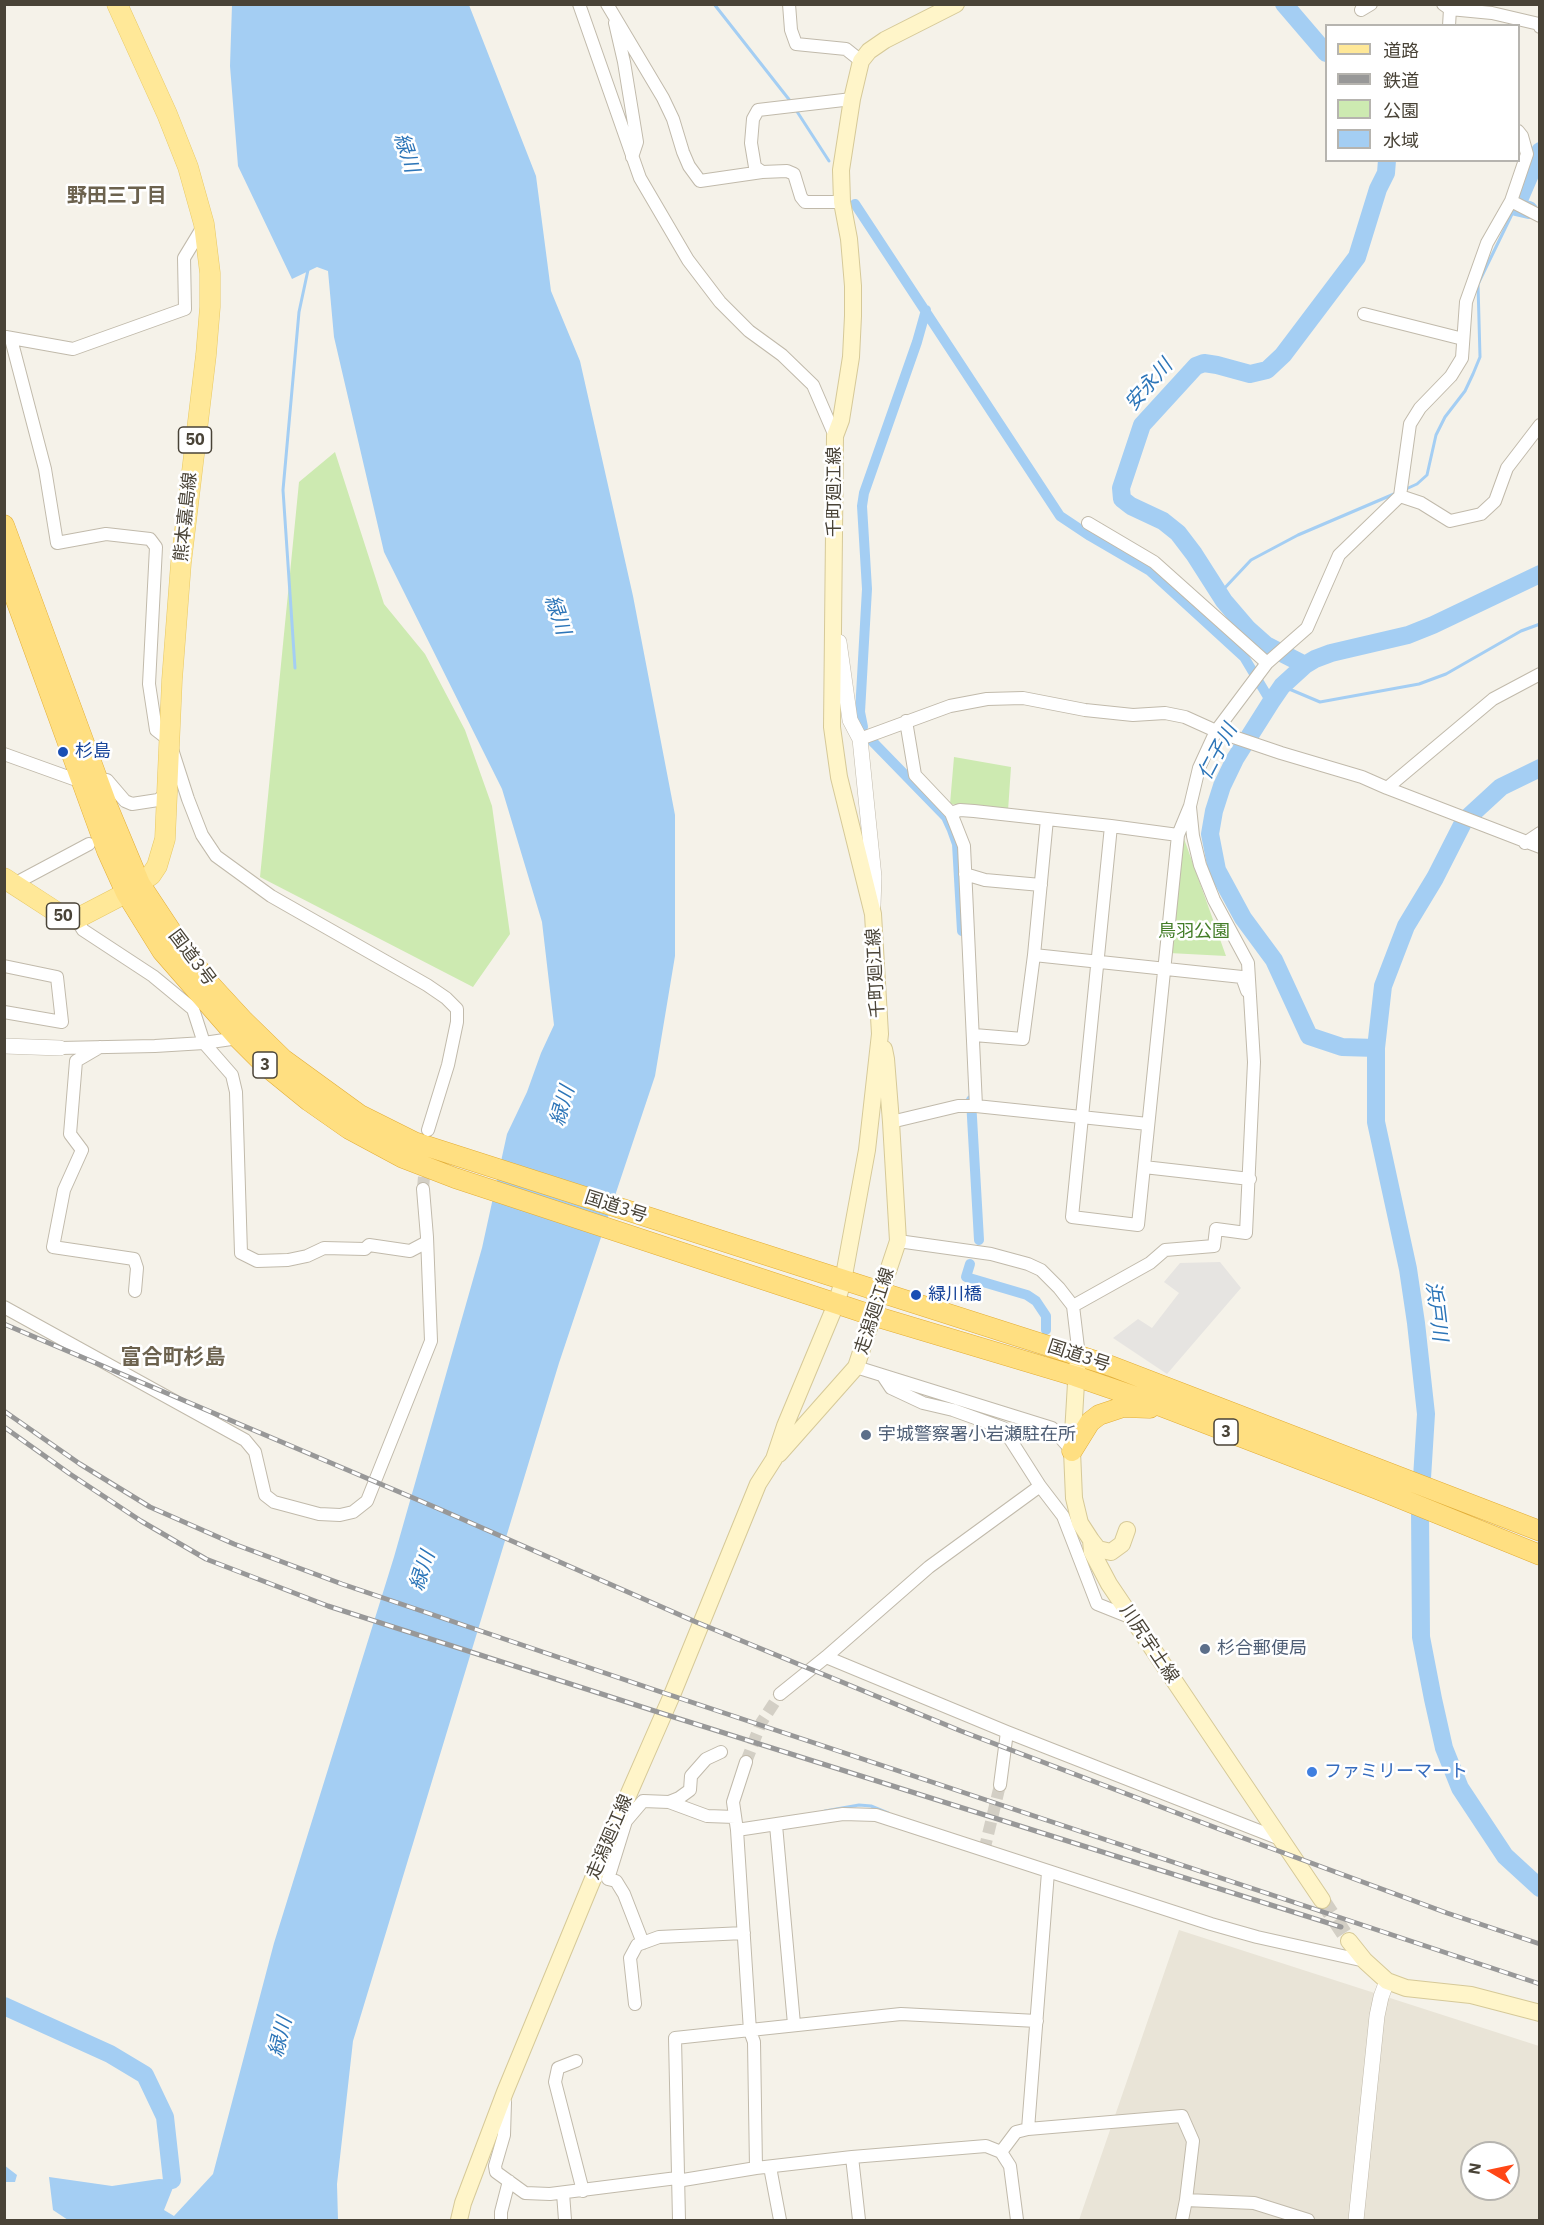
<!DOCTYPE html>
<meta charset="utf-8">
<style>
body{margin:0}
#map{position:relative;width:1544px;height:2225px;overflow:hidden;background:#f5f2e9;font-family:"IBM Plex Sans","Noto Sans JP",sans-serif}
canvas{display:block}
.frame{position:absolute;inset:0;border:6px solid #494337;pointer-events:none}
.legend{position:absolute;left:1325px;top:24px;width:195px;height:138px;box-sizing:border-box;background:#fff;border:2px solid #b6b4af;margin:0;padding:8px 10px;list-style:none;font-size:18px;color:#494337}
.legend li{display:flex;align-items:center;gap:12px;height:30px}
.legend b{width:30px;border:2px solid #b6b4af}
.north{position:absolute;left:1460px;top:2141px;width:60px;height:60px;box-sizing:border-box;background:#fff;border:2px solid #b6b4af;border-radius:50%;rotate:279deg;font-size:16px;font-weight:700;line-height:24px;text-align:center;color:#494337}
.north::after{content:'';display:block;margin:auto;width:21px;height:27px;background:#ff4716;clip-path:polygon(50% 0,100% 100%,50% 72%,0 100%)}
</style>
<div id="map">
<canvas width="1544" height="2225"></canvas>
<div class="frame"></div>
<ul class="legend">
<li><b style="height:8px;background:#ffe898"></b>道路</li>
<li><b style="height:8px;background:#989898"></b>鉄道</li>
<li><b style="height:16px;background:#cdeab1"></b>公園</li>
<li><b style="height:16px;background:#a4cef3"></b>水域</li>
</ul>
<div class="north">N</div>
</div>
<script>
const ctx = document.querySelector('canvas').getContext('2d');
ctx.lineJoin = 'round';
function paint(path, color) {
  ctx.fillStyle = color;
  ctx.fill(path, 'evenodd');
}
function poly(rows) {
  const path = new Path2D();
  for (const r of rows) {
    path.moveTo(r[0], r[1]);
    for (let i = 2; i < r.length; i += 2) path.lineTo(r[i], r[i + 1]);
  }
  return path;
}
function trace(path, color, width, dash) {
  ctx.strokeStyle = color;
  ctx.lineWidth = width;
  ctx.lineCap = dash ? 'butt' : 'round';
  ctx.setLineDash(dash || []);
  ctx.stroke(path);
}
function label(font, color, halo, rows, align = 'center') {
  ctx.font = font + ' "IBM Plex Sans","Noto Sans JP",sans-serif';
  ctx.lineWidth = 5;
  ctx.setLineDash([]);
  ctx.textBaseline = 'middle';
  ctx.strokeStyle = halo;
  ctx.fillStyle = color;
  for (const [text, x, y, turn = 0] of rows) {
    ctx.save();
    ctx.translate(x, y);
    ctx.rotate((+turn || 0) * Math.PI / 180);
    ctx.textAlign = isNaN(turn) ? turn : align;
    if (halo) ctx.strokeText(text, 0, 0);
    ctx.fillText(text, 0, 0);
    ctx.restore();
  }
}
paint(poly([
 [1179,1930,1539,2046,1539,2220,1079,2220],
 [1472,2153,1508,2153,1508,2189,1472,2189]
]), '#e9e4d7');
paint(poly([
 [335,452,384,604,425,654,465,730,492,806,510,934,473,987,260,877,299,482],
 [954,757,1011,767,1008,811,950,804],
 [1182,833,1226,956,1169,953]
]), '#cdeab1');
paint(poly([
 [1220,1262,1241,1288,1167,1374,1113,1338,1138,1319,1152,1328,1179,1293,1164,1282,1180,1263]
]), '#e6e4e1');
paint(poly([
 [232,5,469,5,536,176,551,291,580,361,633,596,675,815,675,956,655,1076,559,1363,353,2041,337,2184,338,2220,68,2220,53,2210,49,2177,112,2186,159,2179,176,2180,164,2210,174,2216,213,2174,274,1943,394,1557,482,1248,507,1134,527,1092,541,1053,554,1025,542,922,502,789,384,552,334,337,328,271,317,267,292,279,238,166,230,66],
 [4,2165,17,2175,15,2182,5,2182]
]), '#a4cef3');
trace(poly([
 [714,4,791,102],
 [796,110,829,161],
 [1406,489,1417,484,1427,475,1436,435,1445,417,1465,391,1473,374,1480,357,1478,284,1515,208],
 [1220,593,1251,560,1298,535,1394,494],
 [295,668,283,490,299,312,308,270],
 [1282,686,1320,702,1419,684,1446,674,1521,631,1540,624],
 [825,1811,859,1805,871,1806,888,1813]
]), '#a4cef3', 3);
trace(poly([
 [855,204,1060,516,1090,536,1150,571,1244,657,1271,702],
 [863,727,860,712,867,589,862,506,864,493,917,342,926,310],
 [873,742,946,817,952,830,957,844,962,931],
 [971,1100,979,1240],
 [970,1264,966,1277,1027,1295,1036,1301,1046,1316,1046,1330]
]), '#a4cef3', 10);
trace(poly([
 [1284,4,1326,53],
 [1529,210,1516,207,1540,151],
 [1305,665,1266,645,1248,629,1224,601,1194,554,1178,533,1163,521,1131,506,1122,499,1121,488,1142,425,1196,366,1204,363,1217,365,1250,374,1267,370,1283,355,1357,257,1378,189,1386,173,1387,160],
 [1540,768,1501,787,1464,821,1435,878,1406,926,1383,986,1376,1048,1376,1122,1408,1269,1416,1323,1426,1414,1420,1510,1421,1637,1433,1699,1444,1748,1460,1788,1505,1856,1540,1888],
 [1376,1048,1342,1047,1309,1036,1274,960,1243,918,1217,870,1210,834,1214,811,1222,786,1235,759,1271,702,1282,686,1305,665,1315,659,1331,653,1408,635,1433,625,1540,574],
 [4,2006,110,2054,145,2075,165,2117,172,2180]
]), '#a4cef3', 18);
trace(poly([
 [423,1189,427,1139],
 [746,1762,761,1723,780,1694],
 [984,1851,1000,1785]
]), '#d3cfc5', 12, [12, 6]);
trace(poly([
 [1322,1900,1349,1941]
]), '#d3cfc5', 16, [16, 8]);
const minor = poly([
 [579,4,640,178,688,260,720,302,749,331,782,355,813,385,835,436],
 [607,4,663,98,673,119,683,152,689,166,700,181,762,172],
 [789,4,791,30,796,44,846,49,861,61],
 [1443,4,1450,9,1492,13,1539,24,1540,27],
 [1361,10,1371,4],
 [615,23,624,62,637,142,632,157],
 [1449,26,1450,9],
 [1511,201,1540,216],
 [842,202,805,202,801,197,794,174,787,171,762,172,755,167,751,143,753,119,758,110,852,99],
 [1364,314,1463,339],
 [6,337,73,349,185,309,184,258,204,225],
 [11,339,45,469,57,543,106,534,150,539,156,547,149,684,156,730,169,740,188,799,202,835,216,856,271,896,427,985,446,998,457,1009,457,1022,448,1065,428,1130],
 [1400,496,1421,503,1450,521,1481,514,1495,501,1507,468,1540,425],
 [1088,523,1154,562,1267,663],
 [906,721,915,775,951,813,964,846,976,1106],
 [860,739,950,706,987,699,1023,698,1085,710,1133,715,1165,713,1185,717,1216,731,1281,753,1362,777,1387,788,1540,847],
 [4,754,82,782,98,778,107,780,125,801,132,804,158,800,167,793],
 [1387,788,1493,699,1540,674],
 [951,813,960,810,974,811,1111,826,1178,835],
 [1111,826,1072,1217,1138,1225,1178,835,1190,806,1199,768,1216,731,1267,663,1307,628,1339,555,1400,496,1410,424,1420,408,1451,376,1462,358,1466,302,1487,243,1511,201,1527,154,1522,136,1518,131],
 [1525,843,1540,833],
 [965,874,985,880,1041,885],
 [14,884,89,844],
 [76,919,83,930,153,976,193,1009,204,1043,232,1075,236,1092,241,1253,257,1261,288,1260,307,1256,324,1248,365,1249,369,1245,410,1251,427,1242],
 [1034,955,1242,977,1247,991],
 [4,966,57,977,62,1022,4,1012],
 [974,1035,1023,1039,1034,955,1047,819],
 [100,1047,76,1061,70,1134,82,1150,64,1190,53,1247,134,1259,137,1268,135,1291],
 [60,1048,155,1046,204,1043,238,1038],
 [891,1122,958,1106,976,1106,1148,1124],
 [1144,1167,1250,1179],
 [898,1241,991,1254,1028,1264,1041,1270,1059,1288,1073,1306,1079,1356],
 [1073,1306,1150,1263,1165,1250,1214,1246,1216,1229,1246,1233,1254,1062,1248,963,1214,900,1200,865,1193,836,1190,807],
 [4,1307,245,1440,255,1452,265,1495,274,1502,319,1514,340,1515,353,1512,367,1501,431,1341,427,1237,423,1189],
 [856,1367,1052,1428,1072,1451],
 [883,1376,891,1388,923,1403,953,1410,1003,1428,1040,1486,1063,1516,1097,1604,1132,1618],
 [826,1657,1007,1732,1280,1839],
 [780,1694,826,1657,929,1567,1040,1486],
 [746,1762,733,1802,737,1830,750,2031,754,2042,756,2168],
 [1000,1785,1007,1732],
 [669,1802,707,1816,735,1817],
 [626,1821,608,1879,616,1881,624,1894,643,1943],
 [616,1823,626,1821,643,1801,669,1802,679,1798,690,1790,691,1776,706,1759,721,1752],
 [776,1825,794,2024],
 [737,1830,843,1814,876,1815,1211,1924,1257,1937,1365,1961],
 [635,2004,630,1958,637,1945,659,1937,744,1933],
 [576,2061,558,2068,555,2082,583,2191],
 [505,2102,504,2135,495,2166,496,2172,525,2193,550,2194,677,2178],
 [1028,2129,1048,1872],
 [1001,2152,1016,2132,1028,2129,1182,2116,1193,2141,1186,2200,1254,2203,1308,2220],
 [852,2157,859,2220],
 [770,2167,780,2220],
 [677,2181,756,2168,852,2157,986,2146,1001,2152,1010,2166,1017,2220],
 [563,2193,565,2220],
 [501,2220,501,2212,509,2181],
 [679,2220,675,2038,901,2014,1037,2021],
 [1182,2220,1186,2200]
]);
const tertiary = poly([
 [839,642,850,720,860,739,874,877,873,905],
 [4,1046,60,1048],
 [1356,2220,1377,2016,1381,1997,1387,1981]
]);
const secondary = poly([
 [1077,1366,1072,1451,1074,1498,1080,1523,1091,1540,1092,1552,1109,1584,1322,1900],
 [779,1454,856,1367,898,1241,891,1122,886,1059,884,1049],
 [1091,1540,1098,1549,1111,1552,1122,1544,1127,1530],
 [1349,1941,1365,1961,1387,1981,1406,1988,1471,1995,1540,2013],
 [459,2220,463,2203,505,2092,616,1823,672,1695,758,1484,774,1459,785,1426,836,1304,843,1281,867,1150,880,1034,873,914,839,777,832,727,835,436,841,420,851,357,853,316,853,286,849,239,842,202,841,170,852,99,861,61,869,51,885,40,956,4]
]);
const primary = poly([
 [4,878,61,915,76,919,126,893,151,875,157,866,165,839,172,680,181,563,206,355,210,307,210,273,204,224,188,167,167,114,117,4]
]);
const trunk = poly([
 [4,525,107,805,140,884,179,943,209,983,244,1021,283,1059,360,1115,414,1142,869,1288],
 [4,567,107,851,126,893,162,951,238,1038,266,1066,309,1101,349,1129,403,1158,455,1178,862,1312],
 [889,1295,1111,1366,1540,1531],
 [881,1318,1075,1376,1142,1399,1377,1489,1540,1555],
 [1072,1451,1090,1422,1099,1415,1123,1407,1150,1408]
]);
trace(minor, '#c1baab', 14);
trace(tertiary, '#c1baab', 16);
trace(secondary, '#d6c998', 18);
trace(primary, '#e7c864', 21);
trace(trunk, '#e2ad36', 21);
trace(minor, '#fff', 12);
trace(tertiary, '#fff', 15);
trace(secondary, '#fff5c9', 16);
trace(primary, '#ffe898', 20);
trace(trunk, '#ffdf81', 20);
const rail = poly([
 [4,1324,437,1508,696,1622,961,1731,1227,1832,1447,1913,1540,1944],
 [4,1411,80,1464,150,1507,234,1544,342,1584,661,1692,1540,1984],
 [4,1427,70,1474,141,1521,206,1559,328,1606,664,1714,1341,1927]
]);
trace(rail, '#989898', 5);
trace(rail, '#fff', 3, [9]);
const trunkBridge = poly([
 [869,1288,889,1295],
 [862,1312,881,1318]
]);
trace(trunkBridge, '#e2ad36', 21, []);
trace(trunkBridge, '#ffdf81', 20);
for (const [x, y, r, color] of [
 [63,752,6,"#1a4fb4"],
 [916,1295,6,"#1a4fb4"],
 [866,1435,6,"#5c6f8a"],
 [1205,1649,6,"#5c6f8a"],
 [1312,1772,6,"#3f7fe0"]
]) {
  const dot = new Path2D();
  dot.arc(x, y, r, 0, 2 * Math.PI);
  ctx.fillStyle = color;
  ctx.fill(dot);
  trace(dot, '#fff', 2);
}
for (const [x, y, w] of [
 [195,440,33],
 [63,916,33],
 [265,1065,24],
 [1226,1432,24]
]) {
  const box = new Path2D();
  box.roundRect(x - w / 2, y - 13, w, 26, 4.5);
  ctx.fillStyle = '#fff';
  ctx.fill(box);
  trace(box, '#494337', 1.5);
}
label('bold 16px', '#494337', null, [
 ["50",195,440],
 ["50",63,916],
 ["3",265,1065],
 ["3",1226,1432]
]);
label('18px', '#494337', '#fff', [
 ["千町廻江線",835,492,-90],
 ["熊本嘉島線",186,517,-84],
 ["国道3号",192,958,53],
 ["千町廻江線",876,973,-93],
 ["国道3号",616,1207,18],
 ["走潟廻江線",875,1311,-72],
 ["国道3号",1079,1356,18],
 ["川尻宇土線",1149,1644,56],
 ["走潟廻江線",610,1837,-67]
]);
label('18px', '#164399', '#fff', [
 ["杉島",75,752],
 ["緑川橋",928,1295]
], 'left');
label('18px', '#437d28', '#fff', [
 ["鳥羽公園",1194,932]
]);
label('18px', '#4e5e75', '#fff', [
 ["宇城警察署小岩瀬駐在所",878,1435],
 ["杉合郵便局",1217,1649]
], 'left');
label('18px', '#366cbe', '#fff', [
 ["ファミリーマート",1324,1772]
], 'left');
label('italic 20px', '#2c75b8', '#fff', [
 ["緑川",406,153,72],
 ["安永川",1149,385,-49],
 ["緑川",557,615,71],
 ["仁子川",1218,752,-62],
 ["緑川",563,1106,-74],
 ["浜戸川",1436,1311,83],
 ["緑川",423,1571,-72],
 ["緑川",281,2037,-76]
]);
label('bold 20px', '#6c624e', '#fff', [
 ["野田三丁目",117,196]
]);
label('bold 21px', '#6c624e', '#fff', [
 ["富合町杉島",173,1358]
]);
</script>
